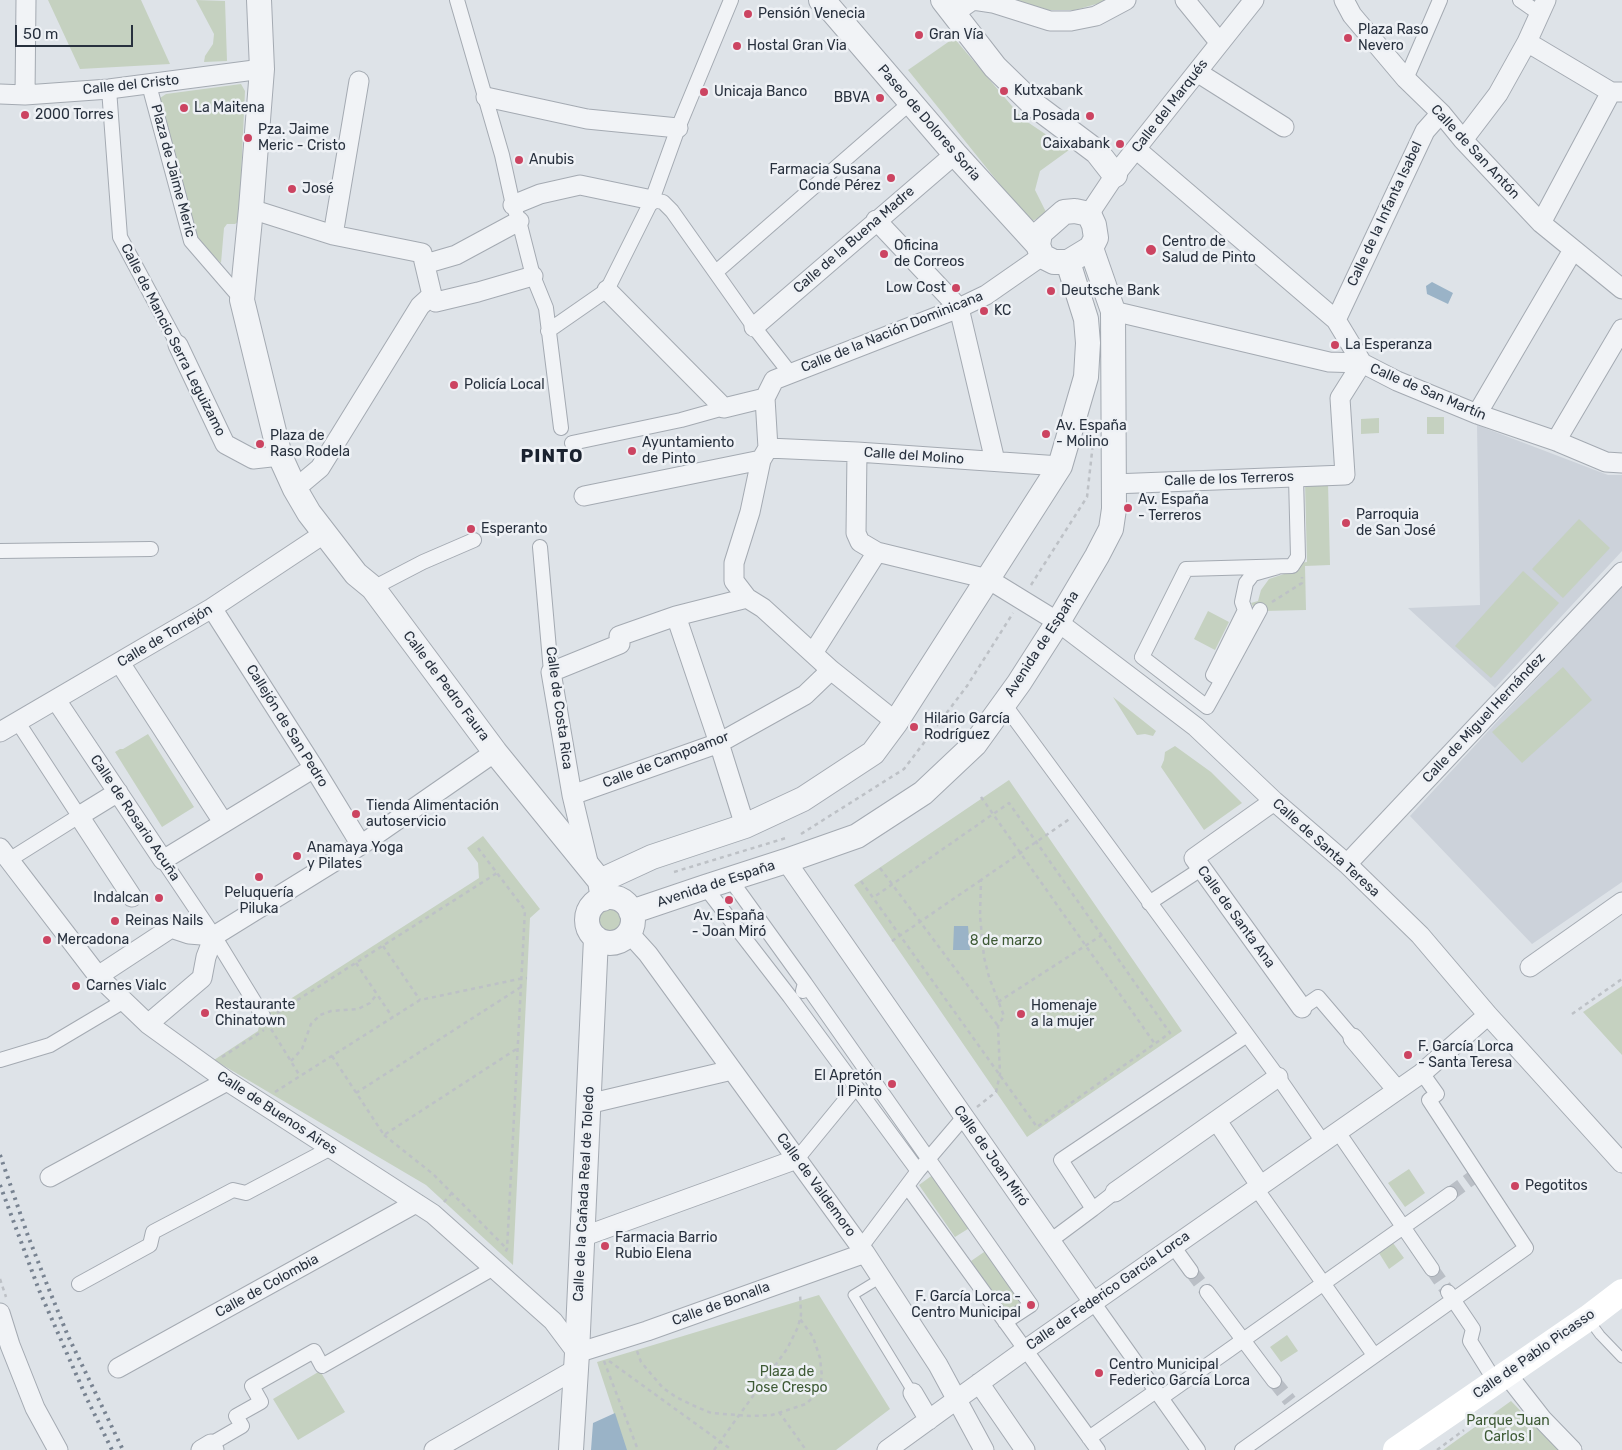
<!DOCTYPE html>
<meta charset="utf-8">
<style>
body{margin:0}
#map{position:relative;width:1622px;height:1450px;overflow:hidden;background:#dee3e8;font-family:Rubik,sans-serif}
canvas{display:block}
.scale{position:absolute;left:15px;top:25px;width:118px;height:22px;box-sizing:border-box;border:2px solid #28313e;border-top:0;padding-left:6px;font-size:15px;line-height:18px;white-space:nowrap;color:#28313e;-webkit-text-stroke:4px #eef1f5;paint-order:stroke}
</style>
<div id="map">
<canvas width="1622" height="1450"></canvas>
<div class="scale">50 m</div>
</div>
<script>
const ctx = document.querySelector('canvas').getContext('2d');
ctx.lineJoin = 'round';
function paint(path, color) {
  ctx.fillStyle = color;
  ctx.fill(path, 'evenodd');
}
function poly(rows) {
  const path = new Path2D();
  for (const r of rows) {
    if (r.length === 3) {
      path.moveTo(r[0] + r[2], r[1]);
      path.arc(r[0], r[1], r[2], 0, 2 * Math.PI);
      continue;
    }
    path.moveTo(r[0], r[1]);
    for (let i = 2; i < r.length; i += 2) path.lineTo(r[i], r[i + 1]);
  }
  return path;
}
function trace(path, color, width, dash) {
  ctx.strokeStyle = color;
  ctx.lineWidth = width;
  ctx.lineCap = dash ? 'butt' : 'round';
  ctx.setLineDash(dash || []);
  ctx.stroke(path);
}
function label(font, color, halo, rows, align = 'center') {
  ctx.font = font + ' Rubik,sans-serif';
  ctx.lineWidth = 5;
  ctx.setLineDash([]);
  ctx.textBaseline = 'middle';
  ctx.strokeStyle = halo;
  ctx.fillStyle = color;
  for (const [text, x, y, turn = 0] of rows) {
    ctx.save();
    ctx.translate(x, y);
    ctx.rotate((+turn || 0) * Math.PI / 180);
    ctx.textAlign = isNaN(turn) ? turn : align;
    if (halo) ctx.strokeText(text, 0, 0);
    ctx.fillText(text, 0, 0);
    ctx.restore();
  }
}
paint(poly([
 [1477,425,1608,475,1622,475,1622,551,1495,688,1408,608,1480,605],
 [1622,586,1622,882,1532,944,1410,816]
]), '#ccd2da');
paint(poly([
 [48,0,141,0,170,64,80,69],
 [196,0,225,1,227,61,204,62,205,56,213,44,214,34],
 [1005,0,1106,0,1100,3,1075,10,1046,10],
 [954,38,1023,119,1069,150,1040,171,1035,190,1047,214,1030,222,908,70],
 [241,84,245,91,239,221,235,224,227,224,224,228,221,263,195,238,160,98,166,94],
 [1427,417,1444,417,1444,434,1427,434],
 [1379,418,1379,433,1361,434,1361,419],
 [1305,482,1328,482,1330,565,1305,566,1306,610,1264,611,1254,608,1251,603,1258,601,1261,590,1269,579,1284,574,1295,573,1295,569,1299,563,1307,562],
 [1579,519,1610,548,1563,598,1532,569],
 [1523,571,1559,603,1491,678,1455,646],
 [1208,611,1229,622,1215,650,1194,639],
 [1563,667,1592,700,1522,763,1492,732],
 [1113,697,1156,731,1153,736,1145,734,1137,735],
 [148,734,194,807,162,827,115,752,120,749,123,749],
 [1175,746,1211,772,1242,803,1204,830,1161,767,1164,760,1165,752],
 [1009,780,1182,1031,1027,1137,854,885],
 [483,836,540,909,530,918,513,1265,426,1185,214,1060,258,1031,259,1026,256,1021,479,878,478,863,467,848],
 [610,922,13],
 [1622,986,1622,1055,1583,1012],
 [1409,1169,1425,1193,1405,1207,1388,1183],
 [934,1174,971,1227,955,1237,919,1185],
 [1393,1243,1404,1258,1389,1269,1379,1253],
 [987,1250,1024,1303,1008,1314,971,1261],
 [819,1295,890,1409,836,1450,626,1450,597,1362],
 [1287,1335,1298,1351,1281,1362,1270,1347],
 [320,1371,345,1412,298,1440,273,1399],
 [1511,1401,1559,1450,1443,1450]
]), '#c5d1c0');
paint(poly([
 [1432,282,1453,293,1448,304,1427,294,1426,286],
 [954,926,968,926,970,950,953,950],
 [615,1413,627,1450,591,1450,593,1423]
]), '#9ab3c7');
trace(poly([
 [1450,1194,1472,1178],
 [1432,1269,1448,1292],
 [1191,1271,1207,1292],
 [1274,1381,1290,1401]
]), '#babfc6', 14, [14, 7]);
const service = poly([
 [881,1278,853,1295,913,1393],
 [1589,1320,1600,1335,1622,1358]
]);
const pedestrian = poly([
 [457,0,502,155,513,205,519,221,533,276,546,308,561,428],
 [1520,0,1540,14],
 [1406,79,1440,0],
 [149,85,191,241,242,300],
 [109,89,120,237,178,345],
 [652,200,663,202,672,211,754,327,790,373],
 [716,272,910,103],
 [548,331,607,290,652,200,678,128,731,0],
 [572,443,681,420,724,408],
 [540,547,551,672],
 [0,551,151,549],
 [1278,567,1253,574,1246,583,1242,602,1245,610,1213,675,1222,680,1207,707,1142,657,1186,569,1292,566,1298,557,1296,477],
 [373,588,423,562,474,540],
 [1222,680,1260,610],
 [1004,704,1278,1077,1323,1142],
 [9,860,79,816,17,721],
 [163,860,214,936,263,1016],
 [730,879,805,983,803,991],
 [705,887,790,997,918,1171],
 [1149,903,1201,869],
 [805,983,1031,1305,1005,1322],
 [1302,1008,1318,997,1353,1038],
 [0,1060,50,1045,124,1001],
 [1338,1132,1432,1269],
 [797,1159,856,1087],
 [907,1186,1098,1450],
 [1256,1188,1374,1355],
 [1115,1192,1093,1209,1061,1160,1247,1035],
 [1050,1241,1093,1209],
 [1173,1246,1191,1271],
 [861,1247,918,1171,964,1117],
 [79,1284,150,1245,153,1232,233,1190,246,1193,331,1148],
 [1207,1292,1274,1381],
 [1448,1292,1473,1329,1470,1341,1495,1381],
 [1093,1302,1198,1450],
 [1161,1398,1450,1194],
 [1089,1438,1156,1391],
 [211,1444,242,1426,236,1416,261,1402,252,1386,314,1351,322,1366,492,1269],
 [1242,1450,1526,1248,1429,1100,1437,1094,1422,1073]
]);
const minor = poly([
 [1185,0,1220,43],
 [1344,0,1352,15,1406,79,1441,113,1463,140,1541,223,1622,289],
 [953,14,973,0,993,3,1050,21,1071,21,1096,16,1126,0],
 [1527,42,1611,92,1622,92],
 [1197,72,1284,127],
 [0,94,25,95,109,89,262,69],
 [25,95,26,0],
 [486,97,587,119,678,128],
 [1463,140,1498,94,1527,42,1546,0],
 [513,205,540,194,580,185,652,200],
 [251,209,333,235,422,253,432,295,436,302,478,292,533,276],
 [1089,214,1115,175,1254,0],
 [876,220,959,308,995,461],
 [1541,223,1611,92],
 [333,235,359,81],
 [425,264,456,255,519,221],
 [607,290,724,408,765,398],
 [1113,311,1329,362,1362,363,1397,381,1477,414,1556,441,1606,462,1622,463],
 [1336,320,1425,131,1441,113],
 [754,327,955,154],
 [178,345,225,444,253,459,280,456],
 [1477,414,1573,250],
 [1556,441,1622,329],
 [768,448,857,452,1060,466],
 [857,452,856,533,860,542,877,552,988,579,1058,622,1196,727,1274,801,1347,864,1420,935,1488,1015,1622,1163],
 [1113,484,1345,475,1340,398,1362,363,1336,320,1136,149],
 [295,489,320,468,420,306,432,295],
 [584,496,761,460],
 [212,608,314,768,361,845],
 [676,616,719,743,745,826],
 [813,653,877,552],
 [120,663,223,822],
 [56,700,163,860,314,768],
 [896,722,831,670,763,608,747,598,734,581,734,563,750,512,761,460,768,448,765,398,774,380,959,308,986,295,1042,256],
 [0,732,212,608,325,533],
 [118,792,79,816,132,897],
 [572,795,719,743,805,695,831,670],
 [1274,801,1194,858,1302,1008],
 [0,848,98,976,148,1024,227,1081,433,1214,553,1321,577,1353,647,1331,865,1253],
 [786,861,1093,1302],
 [1347,864,1622,572],
 [589,866,572,795,551,672,620,644,619,636,676,616,747,598],
 [629,933,648,954,865,1253,938,1365,984,1450],
 [1530,967,1622,902],
 [98,976,171,928,189,934,214,936,361,845,495,752],
 [148,1024,202,978,206,957,214,936],
 [1353,1038,1397,1090],
 [588,1104,732,1070],
 [1217,1121,1260,1185],
 [50,1177,227,1081],
 [1115,1192,1278,1077],
 [582,1237,797,1159],
 [0,1313,10,1345,35,1408,58,1450],
 [118,1368,416,1203],
 [1506,1373,1542,1419,1572,1450],
 [979,1383,1025,1450],
 [913,1393,929,1420],
 [201,1450,211,1444,214,1450],
 [434,1450,576,1369],
 [887,1450,1025,1350,1422,1073,1488,1015]
]);
const tertiary = poly([
 [259,0,262,69,251,209,242,300,280,456,295,489,309,513,356,574,373,588,495,752,600,881,603,899],
 [821,0,828,6,955,154,1038,245],
 [943,0,995,67,1033,104,1097,152,1115,175],
 [1075,211,1089,214,1094,225,1096,238,1091,248,1068,262,1054,262,1042,256,1038,245,1040,233,1064,212,1075,211],
 [600,881,652,857,745,826,803,799,873,753,896,722,1060,466,1086,377,1088,343,1086,319,1068,262],
 [610,920,23],
 [631,912,705,887,786,861,857,836,923,793,975,744,1019,683,1058,622,1097,556,1111,529,1114,509,1113,311,1091,248],
 [571,1450,577,1353,596,938]
]);
trace(service, '#a4aab2', 11);
trace(pedestrian, '#a4aab2', 16);
trace(minor, '#a4aab2', 21);
trace(tertiary, '#a4aab2', 26);
trace(poly([
 [1031,585,1087,497,1093,443],
 [1272,602,1302,583,1302,577],
 [981,797,1155,1044],
 [447,805,453,812],
 [801,834,904,769,967,686,1013,613],
 [478,848,525,910,507,1249,504,1254],
 [880,868,998,1026],
 [674,872,786,838],
 [861,881,1037,1127,1170,1033,1009,803,874,897],
 [892,941,981,880],
 [383,946,420,1000],
 [356,963,393,1018],
 [998,1002,1102,935],
 [277,1013,497,873],
 [1572,1014,1622,979],
 [271,1029,300,1076],
 [332,1056,384,1135,518,1048],
 [222,1057,264,1030],
 [291,1061,302,1049,311,1024,320,1015,331,1011,358,1009,370,1003,377,994],
 [275,1092,420,1000,519,979,527,978],
 [356,1093,521,987],
 [977,1107,996,1092,1000,1074,998,1026,1004,1016,989,977,984,957,980,916,981,880,1071,818],
 [384,1135,433,1174,507,1249],
 [444,1202,452,1193],
 [0,1279,6,1297],
 [637,1351,641,1362,663,1388,676,1397,692,1405,711,1413,751,1416,772,1415,806,1404,817,1393,822,1377,820,1358,813,1337,800,1319],
 [604,1361,638,1450],
 [609,1361,732,1450],
 [779,1412,806,1450],
 [714,1450,787,1349,798,1327,801,1315,800,1293],
 [1437,1450,1464,1430]
]), '#bdc1c6', 2.5, [4, 4]);
trace(service, '#f1f3f6', 9);
trace(pedestrian, '#f1f3f6', 14);
trace(minor, '#f1f3f6', 19);
trace(tertiary, '#f1f3f6', 24);
trace(poly([
 [1396,1450,1588,1318,1622,1292]
]), '#fff', 26);
trace(poly([
 [0,1155,28,1236,48,1287,68,1336,123,1450],
 [0,1185,39,1290,87,1399,112,1450]
]), '#788391', 4, [2.5, 5]);
for (const [x, y, r, color] of [
 [748,14,5,"#cc4461"],
 [919,35,5,"#cc4461"],
 [1348,38,5,"#cc4461"],
 [737,46,5,"#cc4461"],
 [1004,91,5,"#cc4461"],
 [704,92,5,"#cc4461"],
 [880,98,5,"#cc4461"],
 [184,108,5,"#cc4461"],
 [25,115,5,"#cc4461"],
 [1090,116,5,"#cc4461"],
 [248,138,5,"#cc4461"],
 [1120,144,5,"#cc4461"],
 [519,160,5,"#cc4461"],
 [891,178,5,"#cc4461"],
 [292,189,5,"#cc4461"],
 [1151,250,6,"#cc4461"],
 [884,254,5,"#cc4461"],
 [956,288,5,"#cc4461"],
 [1051,291,5,"#cc4461"],
 [984,311,5,"#cc4461"],
 [1335,345,5,"#cc4461"],
 [454,385,5,"#cc4461"],
 [1046,434,5,"#cc4461"],
 [260,444,5,"#cc4461"],
 [632,451,5,"#cc4461"],
 [1128,508,5,"#cc4461"],
 [1346,523,5,"#cc4461"],
 [471,529,5,"#cc4461"],
 [914,727,5,"#cc4461"],
 [356,814,5,"#cc4461"],
 [297,856,5,"#cc4461"],
 [259,877,5,"#cc4461"],
 [159,898,5,"#cc4461"],
 [729,900,5,"#cc4461"],
 [115,921,5,"#cc4461"],
 [47,940,5,"#cc4461"],
 [76,986,5,"#cc4461"],
 [205,1013,5,"#cc4461"],
 [1021,1014,5,"#cc4461"],
 [1408,1055,5,"#cc4461"],
 [892,1084,5,"#cc4461"],
 [1515,1186,5,"#cc4461"],
 [605,1246,5,"#cc4461"],
 [1031,1305,5,"#cc4461"],
 [1099,1373,5,"#cc4461"]
]) {
  const dot = new Path2D();
  dot.arc(x, y, r, 0, 2 * Math.PI);
  ctx.fillStyle = color;
  ctx.fill(dot);
  trace(dot, '#eef1f5', 2);
}
label('14px', '#28313e', '#eef1f5', [
 ["Pensión Venecia",758,14],
 ["Plaza Raso",1358,30],
 ["Nevero",1358,46],
 ["Gran Vía",929,35],
 ["Hostal Gran Via",747,46],
 ["Kutxabank",1014,91],
 ["Unicaja Banco",714,92],
 ["BBVA",870,98,"right"],
 ["La Maitena",194,108],
 ["2000 Torres",35,115],
 ["La Posada",1080,116,"right"],
 ["Pza. Jaime",258,130],
 ["Meric - Cristo",258,146],
 ["Caixabank",1110,144,"right"],
 ["Anubis",529,160],
 ["Farmacia Susana",881,170,"right"],
 ["Conde Pérez",881,186,"right"],
 ["José",302,189],
 ["Centro de",1162,242],
 ["Salud de Pinto",1162,258],
 ["Oficina",894,246],
 ["de Correos",894,262],
 ["Low Cost",946,288,"right"],
 ["Deutsche Bank",1061,291],
 ["KC",994,311],
 ["La Esperanza",1345,345],
 ["Policía Local",464,385],
 ["Av. España",1056,426],
 ["- Molino",1056,442],
 ["Plaza de",270,436],
 ["Raso Rodela",270,452],
 ["Ayuntamiento",642,443],
 ["de Pinto",642,459],
 ["Av. España",1138,500],
 ["- Terreros",1138,516],
 ["Parroquia",1356,515],
 ["de San José",1356,531],
 ["Esperanto",481,529],
 ["Hilario García",924,719],
 ["Rodríguez",924,735],
 ["Tienda Alimentación",366,806],
 ["autoservicio",366,822],
 ["Anamaya Yoga",307,848],
 ["y Pilates",307,864],
 ["Peluquería",259,893,"center"],
 ["Piluka",259,909,"center"],
 ["Indalcan",149,898,"right"],
 ["Av. España",729,916,"center"],
 ["- Joan Miró",729,932,"center"],
 ["Reinas Nails",125,921],
 ["Mercadona",57,940],
 ["Carnes Vialc",86,986],
 ["Restaurante",215,1005],
 ["Chinatown",215,1021],
 ["Homenaje",1031,1006],
 ["a la mujer",1031,1022],
 ["F. García Lorca",1418,1047],
 ["- Santa Teresa",1418,1063],
 ["El Apretón",882,1076,"right"],
 ["II Pinto",882,1092,"right"],
 ["Pegotitos",1525,1186],
 ["Farmacia Barrio",615,1238],
 ["Rubio Elena",615,1254],
 ["F. García Lorca -",1021,1297,"right"],
 ["Centro Municipal",1021,1313,"right"],
 ["Centro Municipal",1109,1365],
 ["Federico García Lorca",1109,1381]
], 'left');
label('14px', '#28313e', '#eef1f5', [
 ["Calle del Cristo",131,85,-6],
 ["Calle del Marqués",1170,106,-52],
 ["Paseo de Dolores Soria",929,123,49],
 ["Calle de San Antón",1475,152,47],
 ["Plaza de Jaime Meric",173,171,75],
 ["Calle de la Infanta Isabel",1385,214,-65],
 ["Calle de la Buena Madre",854,240,-41],
 ["Calle de la Nación Dominicana",892,332,-22],
 ["Calle de Mancio Serra Leguizamo",173,340,63],
 ["Calle de San Martín",1428,392,23],
 ["Calle del Molino",914,456,4],
 ["Calle de los Terreros",1229,479,-2],
 ["Calle de Torrejón",165,636,-31],
 ["Avenida de España",1042,644,-57],
 ["Calle de Pedro Faura",446,686,53],
 ["Calle de Costa Rica",559,708,82],
 ["Calle de Miguel Hernández",1484,718,-47],
 ["Callejón de San Pedro",287,726,58],
 ["Calle de Campoamor",666,760,-21],
 ["Calle de Rosario Acuña",135,818,56],
 ["Calle de Santa Teresa",1326,848,42],
 ["Avenida de España",716,884,-18],
 ["Calle de Santa Ana",1236,917,54],
 ["Calle de Buenos Aires",277,1113,33],
 ["Calle de Joan Miró",991,1156,55],
 ["Calle de Valdemoro",816,1185,54],
 ["Calle de la Cañada Real de Toledo",584,1194,-87],
 ["Calle de Colombia",267,1286,-29],
 ["Calle de Federico García Lorca",1108,1291,-35],
 ["Calle de Bonalla",721,1304,-20],
 ["Calle de Pablo Picasso",1534,1354,-35]
]);
label('14px', '#3e5a35', '#eef1f5', [
 ["8 de marzo",1006,941],
 ["Plaza de",787,1372],
 ["Jose Crespo",787,1388],
 ["Parque Juan",1508,1421],
 ["Carlos I",1508,1437]
]);
ctx.letterSpacing = '1px';
label('bold 19px', '#1a222f', '#eef1f5', [
 ["PINTO",552,457]
]);
ctx.letterSpacing = '0px';
</script>
